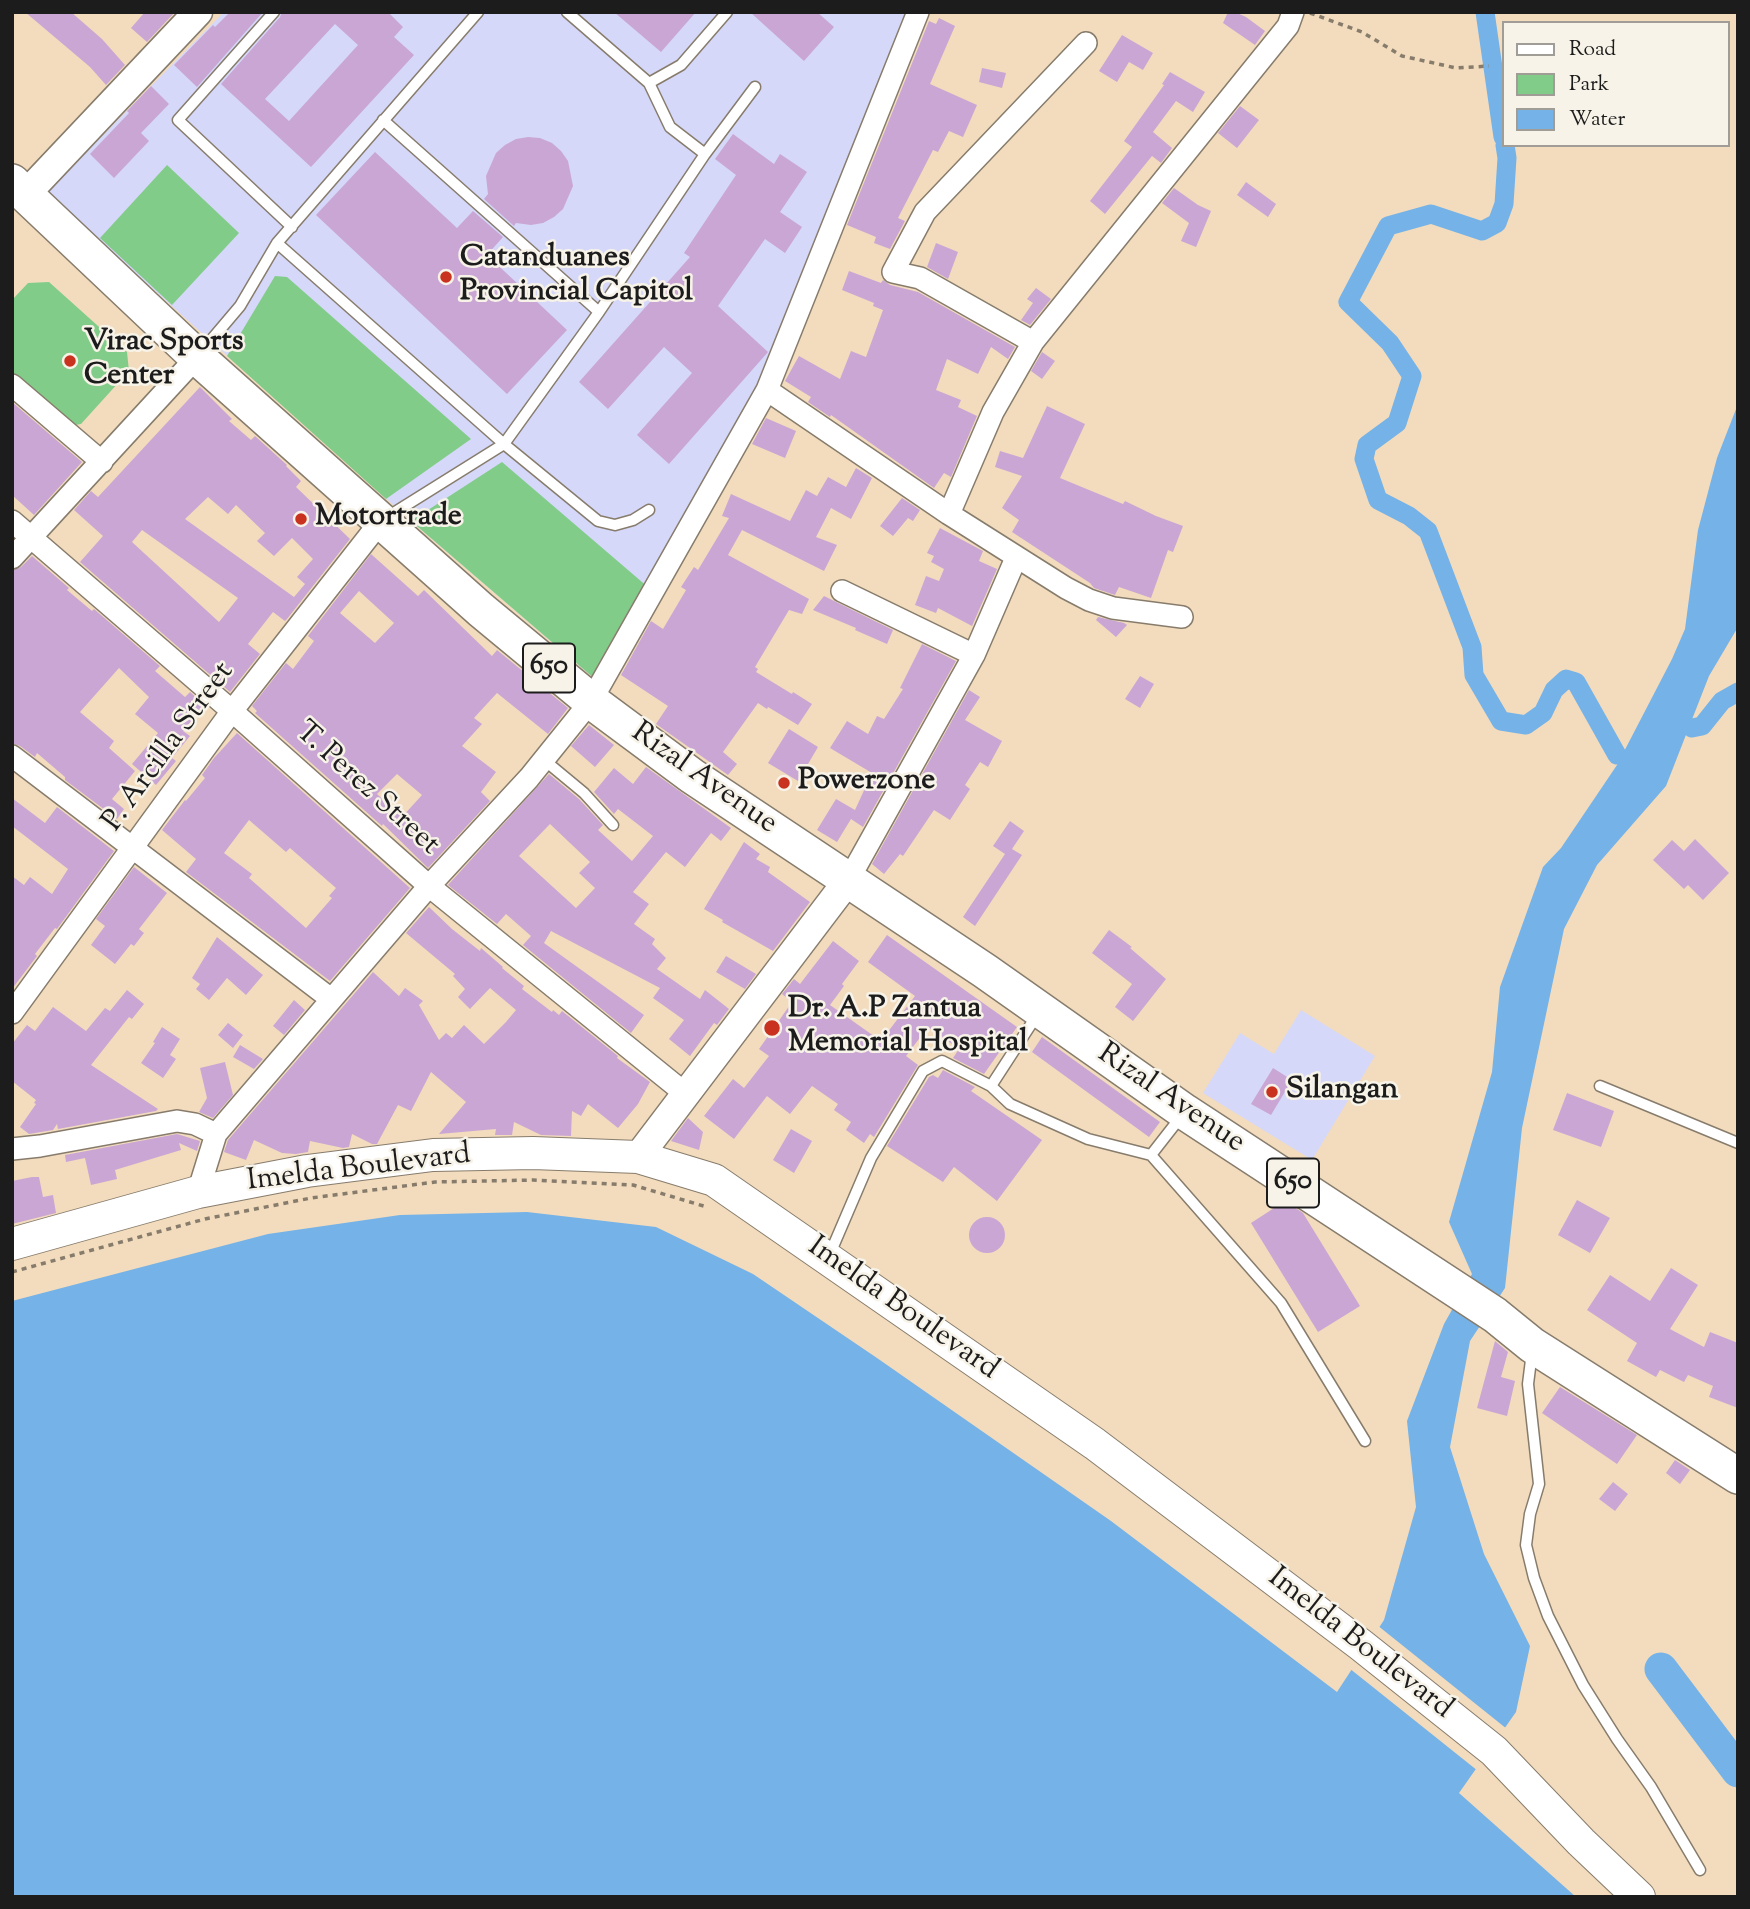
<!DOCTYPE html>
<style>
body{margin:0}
#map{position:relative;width:1750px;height:1909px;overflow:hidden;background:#f2dcbd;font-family:"Sorts Mill Goudy",serif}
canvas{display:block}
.frame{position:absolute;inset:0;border:14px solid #1c1c1c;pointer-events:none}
.legend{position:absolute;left:1502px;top:21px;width:228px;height:126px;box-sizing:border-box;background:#f7f3e8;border:2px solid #9f9d96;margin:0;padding:9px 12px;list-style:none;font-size:21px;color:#1c1c1c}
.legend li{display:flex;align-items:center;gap:14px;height:35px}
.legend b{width:35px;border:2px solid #9f9d96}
</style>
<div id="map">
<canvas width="1750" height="1909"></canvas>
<div class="frame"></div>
<ul class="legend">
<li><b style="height:9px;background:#fff"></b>Road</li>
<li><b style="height:19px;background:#82cc89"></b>Park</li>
<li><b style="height:19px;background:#75b2e7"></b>Water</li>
</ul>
</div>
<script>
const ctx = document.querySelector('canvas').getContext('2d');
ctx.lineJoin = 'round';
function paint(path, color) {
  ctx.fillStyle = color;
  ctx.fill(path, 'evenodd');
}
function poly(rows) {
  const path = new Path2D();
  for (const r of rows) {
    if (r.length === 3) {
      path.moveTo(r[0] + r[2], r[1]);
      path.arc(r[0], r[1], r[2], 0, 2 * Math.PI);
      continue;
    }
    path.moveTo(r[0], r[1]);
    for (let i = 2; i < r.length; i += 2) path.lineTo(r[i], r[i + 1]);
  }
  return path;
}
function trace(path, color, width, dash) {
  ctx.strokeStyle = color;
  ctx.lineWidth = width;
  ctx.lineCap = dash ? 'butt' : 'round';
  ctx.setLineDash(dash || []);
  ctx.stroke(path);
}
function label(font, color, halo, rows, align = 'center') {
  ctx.font = font + ' "Sorts Mill Goudy",serif';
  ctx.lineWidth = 5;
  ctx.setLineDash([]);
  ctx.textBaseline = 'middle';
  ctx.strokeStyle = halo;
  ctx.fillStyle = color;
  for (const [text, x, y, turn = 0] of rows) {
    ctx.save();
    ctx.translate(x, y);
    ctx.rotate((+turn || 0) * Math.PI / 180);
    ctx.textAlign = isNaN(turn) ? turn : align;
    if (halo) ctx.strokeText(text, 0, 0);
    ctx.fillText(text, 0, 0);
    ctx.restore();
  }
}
paint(poly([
 [224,12,911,12,761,383,596,680,411,521,46,193],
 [1301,1010,1375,1056,1312,1160,1203,1093,1240,1033,1274,1054]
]), '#d5d8f9');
paint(poly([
 [167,165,239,233,172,305,100,238],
 [275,276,287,277,471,439,386,499,227,356],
 [49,282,127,352,129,371,81,424,64,427,12,380,12,300,28,283],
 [502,462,649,588,596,680,411,521]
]), '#82cc89');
paint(poly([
 [1738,404,1738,627,1709,676,1666,786,1597,865,1564,929,1522,1128,1505,1288,1470,1341,1450,1447,1484,1554,1530,1646,1516,1712,1459,1793,1576,1897,12,1897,12,1301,268,1234,400,1215,527,1212,656,1227,753,1274,877,1358,1111,1521,1337,1692,1384,1620,1416,1507,1407,1421,1444,1324,1472,1274,1449,1222,1492,1072,1500,987,1543,867,1561,848,1617,765,1672,659,1685,629,1698,530,1717,458]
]), '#75b2e7');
paint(poly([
 [1377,1625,1507,1729,1478,1771,1349,1668]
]), '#f2dcbd');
trace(poly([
 [1485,12,1503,137],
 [1505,145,1507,158,1504,204,1497,223,1482,231,1431,214,1388,226,1348,302,1390,343,1412,376,1397,423,1367,445,1364,459,1378,500,1409,516,1428,531,1472,647,1474,675,1501,721,1526,725,1543,713,1554,690,1566,679,1576,682,1617,755],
 [1692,728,1702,726,1722,701,1738,692]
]), '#75b2e7', 19);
trace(poly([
 [1661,1669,1738,1771]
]), '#75b2e7', 33);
paint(poly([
 [25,12,71,12,102,39,125,65,106,85,90,67],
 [145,12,175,12,147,42,131,28],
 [230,12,263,12,197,87,174,65,213,25,215,27],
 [282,12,388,12,403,27,394,37,414,55,311,167,221,84,280,17],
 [335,24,358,45,289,121,265,99],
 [614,12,696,12,661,52],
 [750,12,817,12,834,27,804,61],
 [1228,12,1235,12,1246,17,1265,31,1255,45,1223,23],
 [939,18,955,26,930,84,977,105,963,137,949,131,938,152,933,150,898,218,905,221,890,249,874,243,876,237,847,225,929,21,936,24],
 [1122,35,1153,53,1143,70,1129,62,1117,82,1099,71],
 [982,68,1006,73,1002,88,979,82],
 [1170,72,1205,92,1193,112,1176,101,1153,132,1172,148,1161,163,1152,156,1105,214,1090,201,1132,147,1124,141,1164,85,1162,84],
 [151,86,169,104,141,133,149,141,114,178,90,154,129,113,127,111],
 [1240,106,1259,120,1237,148,1218,133],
 [733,134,774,164,780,154,807,172,780,212,802,227,785,253,765,239,718,306,768,352,669,464,637,435,692,373,664,347,608,409,579,382,690,257,684,253,736,175,715,159],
 [528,137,540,138,552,143,561,151,568,161,573,186,563,209,554,217,543,223,531,225,516,223,514,226,484,199,488,194,486,176,496,153,505,145,516,139],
 [375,152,457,228,473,211,503,237,487,255,567,330,507,394,316,215],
 [1246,182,1276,204,1268,217,1237,195],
 [1174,188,1198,205,1211,211,1196,247,1181,241,1189,223,1162,203],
 [936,243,958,252,948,279,927,267],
 [849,271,881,283,883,280,890,285,918,292,1015,347,1008,359,991,347,978,374,947,359,936,390,961,400,958,407,977,416,951,477,944,473,934,488,831,415,830,417,808,402,811,397,785,381,799,356,840,379,851,351,866,357,883,310,873,306,874,303,842,290],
 [1036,288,1051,299,1030,325,1021,320,1033,303,1027,299],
 [1042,352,1055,361,1042,379,1031,371],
 [200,387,232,419,229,421,251,440,255,436,287,465,286,466,301,481,296,487,350,539,287,619,285,621,273,612,248,644,260,654,230,692,80,562,103,536,74,510,91,491,98,497],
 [208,497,228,514,236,505,265,533,257,541,274,556,292,538,313,559,297,577,305,584,294,597,185,519],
 [142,530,238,598,219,622,132,542],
 [12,402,82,462,34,515,12,495],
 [1047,406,1085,424,1060,478,1123,504,1125,501,1156,516,1183,526,1173,552,1168,550,1151,598,1119,587,1115,595,1094,588,1090,583,1012,532,1019,520,1002,508,1022,476,995,467,1000,451,1023,458],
 [766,418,796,431,785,458,752,444],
 [856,468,872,478,851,519,831,508,816,537,837,545,824,571,742,530,728,555,809,599,802,614,789,610,755,667,758,669,756,672,792,694,793,692,812,704,798,725,768,707,767,709,758,703,723,752,737,764,728,775,656,724,668,706,621,675,651,621,663,629,686,590,681,587,694,567,698,570,729,518,722,516,731,494,790,521,806,490,817,496,828,477,846,487],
 [902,498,920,510,913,521,908,518,893,536,880,526],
 [940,528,983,551,979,561,997,569,972,626,938,608,936,613,915,605,926,576,939,581,944,569,931,562,934,556,927,553],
 [371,554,418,596,424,590,492,656,497,650,568,708,548,734,497,693,474,718,482,724,462,746,496,772,481,792,490,801,428,868,383,824,382,826,255,713,257,711,252,706,286,663,293,669,314,641,308,636],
 [359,591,394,623,375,643,340,613],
 [397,774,422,795,402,817,377,794],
 [32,556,69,588,67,590,92,611,94,609,160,666,155,671,185,697,190,692,205,705,183,731,190,736,172,758,176,761,156,785,132,764,158,733,135,714,149,697,119,668,80,712,114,741,109,748,135,771,112,799,124,809,117,819,65,780,65,777,37,753,35,757,20,746,12,743,12,571,21,567],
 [824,596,893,630,887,644,855,630,856,628,813,610],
 [1098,617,1124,623,1127,625,1116,637,1096,620],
 [922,644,956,661,863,827,851,819,837,842,817,830,836,799,855,810,872,773,830,748,847,721,868,734,877,716,884,719,903,689,900,688],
 [1140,676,1154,684,1140,708,1125,699],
 [969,690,980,697,965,720,1002,741,988,767,980,762,965,785,970,789,950,820,934,810,903,856,900,854,884,874,872,864],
 [589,725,614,745,595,767,571,746],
 [789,729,818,747,798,781,768,763],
 [237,733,410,888,330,981,186,872,196,859,162,830,185,800,186,801,205,778,202,775,214,758],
 [249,820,286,852,290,848,336,888,329,896,332,898,306,928,249,878,252,874,224,853],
 [646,767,731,828,721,841,711,833,685,867,666,852,633,892,649,904,634,924,655,939,652,944,666,958,657,969,700,999,705,990,729,1009,717,1025,714,1023,690,1056,669,1039,684,1020,653,998,660,988,551,931,544,943,644,1015,631,1033,523,945,531,936,506,914,497,924,448,885,549,774,579,799,603,825,598,830,632,861,653,836,618,809,614,814,594,792,614,768,633,784],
 [550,824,590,862,579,873,595,888,576,908,519,856],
 [12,798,45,823,57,807,114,851,57,929,55,928,35,954,37,956,12,989,12,876,24,885,30,877,52,894,68,869,12,826],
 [1010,821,1024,831,1012,849,1022,855,975,926,963,917,1005,854,993,846],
 [1695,839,1729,873,1703,900,1688,885,1684,889,1653,860,1672,840,1684,851],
 [744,842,760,854,756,859,770,867,768,872,810,902,773,951,722,922,723,920,704,909],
 [134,867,167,893,139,929,144,933,134,946,131,944,115,964,91,945,105,926,96,919],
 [429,907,452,929,480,951,481,948,503,967,502,968,524,986,522,989,552,1012,553,1010,559,1015,562,1011,618,1056,617,1058,650,1082,638,1104,618,1128,588,1104,581,1116,572,1111,571,1136,541,1135,514,1122,512,1135,495,1135,496,1129,439,1134,466,1102,431,1072,411,1111,398,1105,377,1144,372,1144,352,1134,349,1147,343,1148,310,1141,308,1152,296,1154,282,1153,254,1140,246,1160,224,1152,228,1140,373,972,399,996,405,988,423,1001,419,1005,439,1040,446,1033,452,1038,464,1025,484,1044,506,1022,516,1010,490,988,470,1009,458,997,465,989,453,976,455,974,406,933],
 [1109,930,1132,947,1130,948,1166,979,1133,1021,1115,1007,1132,984,1092,953],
 [887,935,1017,1027,984,1074,953,1058,959,1049,928,1027,906,1056,918,1065,874,1137,870,1134,864,1143,846,1130,851,1122,834,1110,838,1104,812,1086,790,1114,767,1096,734,1139,704,1116,733,1079,744,1088,769,1056,759,1049,792,1002,782,994,794,979,800,984,833,941,859,961,842,984,844,986,830,1005,881,1041,915,996,868,962],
 [217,937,263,975,246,995,227,978,209,1000,196,989,200,984,192,978],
 [726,956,756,974,745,989,716,972],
 [127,990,144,1004,132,1019,129,1017,91,1065,158,1109,156,1111,58,1129,57,1124,53,1130,29,1134,20,1127,36,1104,34,1103,36,1100,12,1081,12,1044,27,1025,35,1031,53,1007,86,1031,105,1008,110,1011],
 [294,1000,305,1010,284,1035,273,1026],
 [228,1023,243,1035,233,1048,218,1035],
 [162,1027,180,1039,170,1055,176,1059,163,1078,141,1063,155,1043,153,1042],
 [1042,1037,1160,1122,1149,1137,1032,1052],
 [240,1045,263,1059,254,1069,233,1057],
 [225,1062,233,1095,213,1118,199,1112,207,1098,200,1068],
 [1273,1068,1292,1080,1271,1115,1251,1104],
 [943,1070,975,1087,971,1091,1042,1140,997,1201,954,1167,943,1182,887,1146,929,1077,933,1075,938,1078],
 [1567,1093,1614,1111,1601,1147,1553,1130],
 [688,1118,703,1132,699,1150,671,1141],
 [791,1129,812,1141,794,1173,773,1160],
 [177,1134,200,1141,197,1151,179,1143,181,1150,115,1170,117,1179,91,1185,85,1158,66,1162,65,1155],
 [32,1177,39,1177,43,1197,53,1195,56,1213,12,1224,12,1181],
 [1577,1200,1610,1218,1590,1253,1558,1235],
 [1285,1201,1303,1213,1360,1306,1318,1332,1251,1223],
 [987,1235,18],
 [1671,1268,1698,1285,1670,1329,1704,1347,1710,1332,1738,1343,1738,1408,1709,1397,1713,1386,1688,1375,1684,1382,1660,1370,1656,1377,1627,1361,1637,1343,1587,1310,1610,1275,1650,1301],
 [1495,1341,1508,1352,1501,1377,1515,1381,1507,1416,1477,1408],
 [1560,1387,1637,1435,1617,1464,1542,1413],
 [1675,1460,1690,1470,1680,1484,1666,1473],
 [1613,1482,1628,1494,1615,1511,1599,1499]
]), '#caa6d5');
const service = poly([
 [274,12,178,120,292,227],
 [567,12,649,83,670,127,705,154],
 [649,83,681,65,727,12],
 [383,120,599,312],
 [277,243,504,444,598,521,615,525,633,520,649,510],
 [201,352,240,306,277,243,478,12],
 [384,519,504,444,599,312,705,154,755,87],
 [543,759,584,793,613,825],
 [991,1086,1037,1015],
 [1600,1086,1738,1143],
 [1183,1114,1151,1155,1281,1303,1365,1441],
 [829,1256,871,1158,923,1071,942,1061,991,1086,1010,1104,1088,1139,1151,1155],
 [1532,1352,1528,1384,1539,1484,1530,1514,1526,1545,1534,1578,1548,1616,1583,1685,1617,1739,1651,1787,1700,1870]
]);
const minor = poly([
 [1033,342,920,278,893,272,925,212,1086,43],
 [12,385,102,462],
 [767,390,949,514,1066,588,1089,600,1113,608,1182,617],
 [949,514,993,412,1033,342,1288,26,1293,12],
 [12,521,232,711,429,886,687,1095],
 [12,558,197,357],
 [842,591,974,655],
 [12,756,331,999],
 [849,879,974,655,1016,558],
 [12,1013,232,711,381,521],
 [12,1149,40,1146,177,1121,195,1124,216,1134],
 [198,1192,216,1134,429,886,529,778,591,701,767,390,918,12]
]);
const tertiary = poly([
 [26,194,198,12],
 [638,1157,849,879]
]);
const secondary = poly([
 [12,1244,198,1192,307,1171,433,1155,533,1153,638,1157,714,1180,1095,1444,1361,1645,1494,1751,1581,1842,1639,1897]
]);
const primary = poly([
 [12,182,197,357,481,610,591,701,692,776,985,971,1185,1112,1495,1315,1532,1345,1738,1476]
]);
trace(service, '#877c6c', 13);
trace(minor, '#877c6c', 24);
trace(tertiary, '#877c6c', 31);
trace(secondary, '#877c6c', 34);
trace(primary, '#877c6c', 38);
trace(poly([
 [1310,13,1362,32,1402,56,1456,68,1489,66],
 [12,1272,205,1219,311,1198,435,1182,533,1180,633,1185,707,1207]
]), '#877c6c', 3.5, [5, 5]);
trace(service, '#fff', 10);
trace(minor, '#fff', 21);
trace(tertiary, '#fff', 28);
trace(secondary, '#fff', 32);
trace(primary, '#fff', 35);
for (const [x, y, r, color] of [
 [446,277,7,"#c8321e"],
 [70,361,7,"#c8321e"],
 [301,519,7,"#c8321e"],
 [784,783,7,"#c8321e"],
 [772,1028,9,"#c8321e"],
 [1272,1092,7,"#c8321e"]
]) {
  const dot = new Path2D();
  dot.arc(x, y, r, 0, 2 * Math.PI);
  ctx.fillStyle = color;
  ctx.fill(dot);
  trace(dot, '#f7f3e8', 2.5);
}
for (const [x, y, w] of [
 [549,668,52],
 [1293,1183,52]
]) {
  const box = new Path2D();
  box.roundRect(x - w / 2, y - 24.5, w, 49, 5);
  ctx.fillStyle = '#f7f3e8';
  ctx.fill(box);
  trace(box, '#1c1c1c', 2);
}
label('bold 28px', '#1c1c1c', null, [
 ["650",549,668],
 ["650",1293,1183]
]);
label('bold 30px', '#1c1c1c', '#f7f3e8', [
 ["Catanduanes",460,260],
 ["Provincial Capitol",460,294],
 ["Virac Sports",84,344],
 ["Center",84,378],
 ["Motortrade",315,519],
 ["Powerzone",798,783],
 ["Dr. A.P Zantua",788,1011],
 ["Memorial Hospital",788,1045],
 ["Silangan",1286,1092]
], 'left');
label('30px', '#1c1c1c', '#f7f3e8', [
 ["P. Arcilla Street",170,748,-54],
 ["Rizal Avenue",703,780,35],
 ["T. Perez Street",366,790,42],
 ["Rizal Avenue",1170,1100,34],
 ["Imelda Boulevard",359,1170,-7],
 ["Imelda Boulevard",902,1310,35],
 ["Imelda Boulevard",1359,1645,38]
]);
</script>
